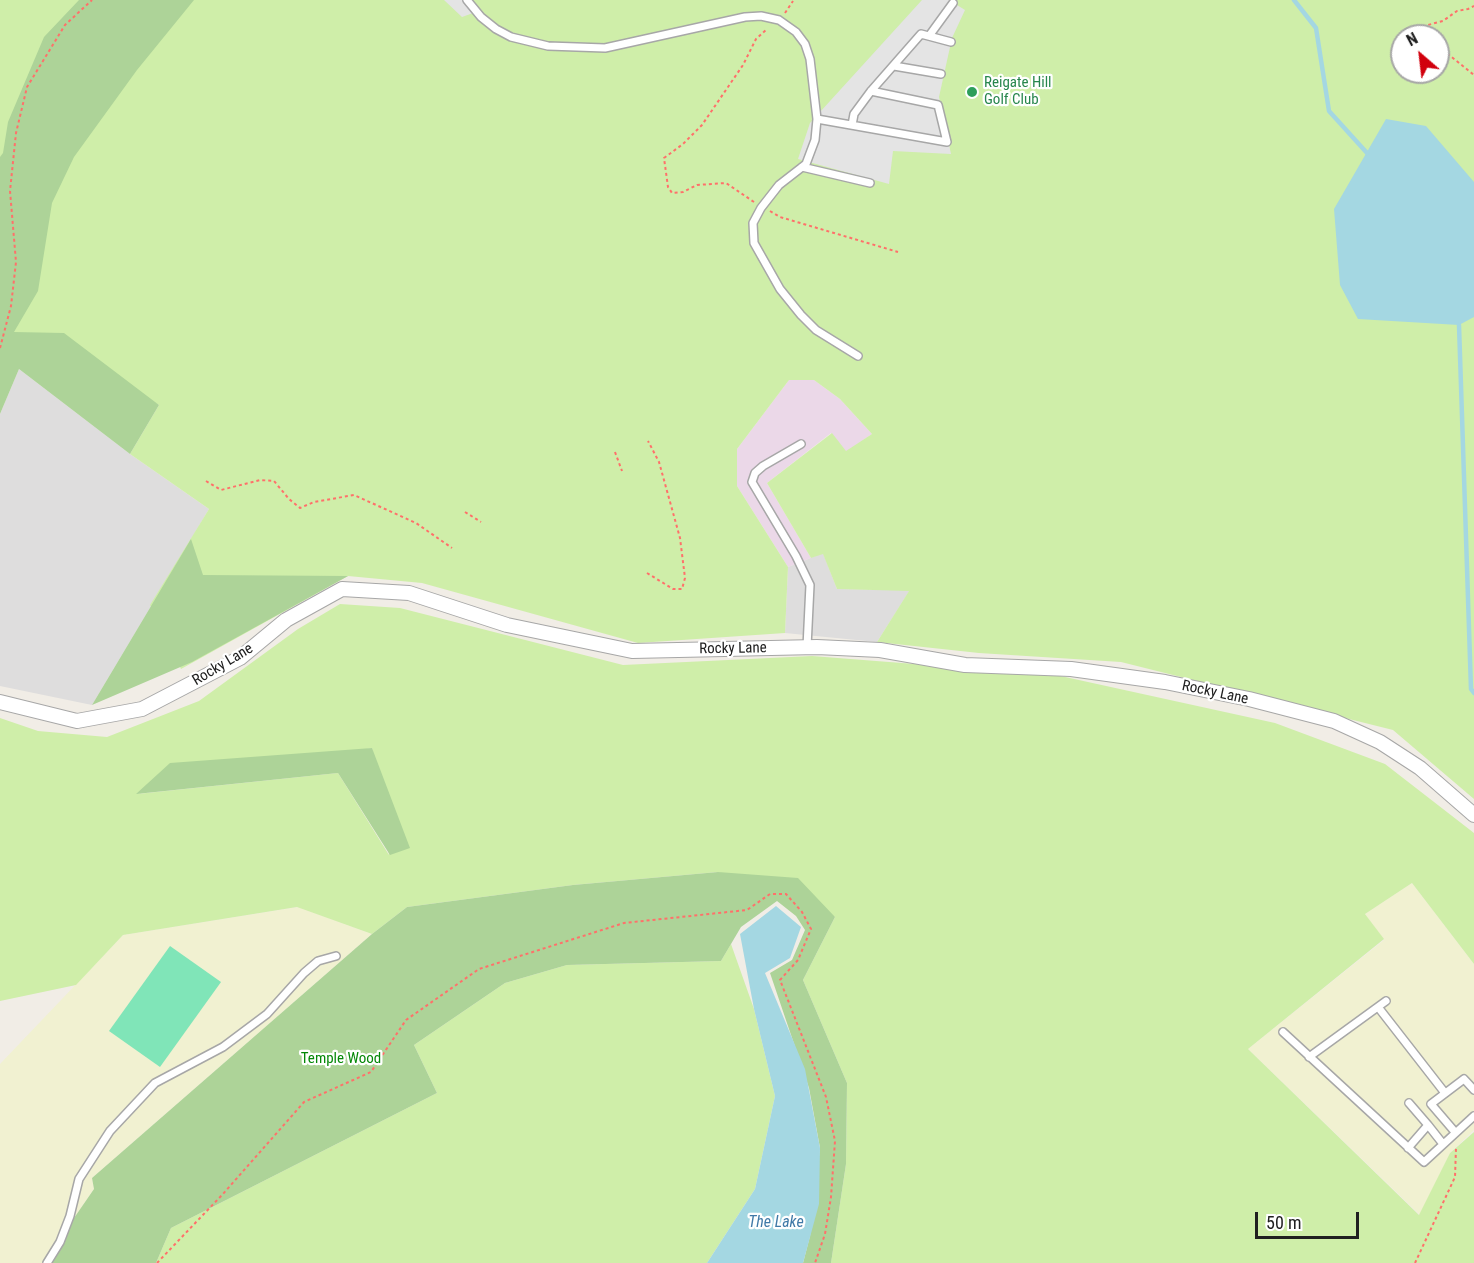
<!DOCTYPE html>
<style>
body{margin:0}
#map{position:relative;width:1474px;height:1263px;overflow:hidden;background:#f1ede6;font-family:"Roboto Condensed",sans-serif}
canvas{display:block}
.north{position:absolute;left:1390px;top:24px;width:60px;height:60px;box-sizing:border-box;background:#fff;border:2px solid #a6a6a6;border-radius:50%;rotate:332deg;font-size:16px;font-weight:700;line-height:24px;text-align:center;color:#202020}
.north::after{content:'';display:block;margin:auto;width:21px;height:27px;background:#d1000d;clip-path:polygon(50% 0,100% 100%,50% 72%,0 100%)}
.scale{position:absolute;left:1255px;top:1212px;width:104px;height:27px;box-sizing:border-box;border:3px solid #202020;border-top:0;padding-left:8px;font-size:18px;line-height:21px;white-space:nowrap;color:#202020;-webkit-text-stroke:4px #fff;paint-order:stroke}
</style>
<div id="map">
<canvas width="1474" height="1263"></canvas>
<div class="north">N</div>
<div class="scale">50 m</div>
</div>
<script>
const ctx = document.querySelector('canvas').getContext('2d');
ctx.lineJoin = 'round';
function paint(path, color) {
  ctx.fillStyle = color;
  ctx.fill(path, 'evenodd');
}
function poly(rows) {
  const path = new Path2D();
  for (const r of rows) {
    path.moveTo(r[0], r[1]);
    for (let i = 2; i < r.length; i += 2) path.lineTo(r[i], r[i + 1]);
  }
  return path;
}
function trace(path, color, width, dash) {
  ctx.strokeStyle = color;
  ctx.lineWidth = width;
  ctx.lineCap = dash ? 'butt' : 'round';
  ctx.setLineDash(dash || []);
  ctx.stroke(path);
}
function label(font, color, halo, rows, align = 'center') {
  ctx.font = font + ' "Roboto Condensed",sans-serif';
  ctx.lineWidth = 4.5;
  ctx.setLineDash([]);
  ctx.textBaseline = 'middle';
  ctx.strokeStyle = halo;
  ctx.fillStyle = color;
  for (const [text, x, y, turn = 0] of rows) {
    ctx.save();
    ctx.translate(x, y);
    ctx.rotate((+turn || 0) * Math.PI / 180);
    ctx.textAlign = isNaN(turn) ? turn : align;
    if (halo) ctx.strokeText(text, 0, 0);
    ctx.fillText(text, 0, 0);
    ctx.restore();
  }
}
paint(poly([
 [19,369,130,454,209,509,92,705,0,686,0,414],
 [823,553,837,589,910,590,877,642,785,633,788,567]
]), '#dedddd');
paint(poly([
 [789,380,814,380,840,399,872,434,846,452,831,433,767,483,811,558,788,567,737,486,737,449]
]), '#ebd8e8');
paint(poly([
 [1412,883,1474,964,1474,1130,1450,1153,1420,1215,1248,1049,1384,940,1365,914],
 [298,907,372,934,92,1178,94,1189,43,1263,0,1263,0,1064,123,935]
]), '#f1f1d1');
paint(poly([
 [0,0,1474,0,1474,799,1393,730,1121,662,979,653,877,642,909,591,837,589,823,554,811,558,767,483,832,433,846,451,872,434,840,399,814,380,789,380,737,449,737,486,788,567,785,633,638,643,422,583,348,576,181,669,150,605,209,509,130,454,159,405,13,332,0,312],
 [1402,36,1438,36,1438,72,1402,72],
 [340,604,400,608,623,665,812,656,1056,675,1275,723,1385,764,1474,833,1474,964,1412,883,1365,914,1384,939,1248,1049,1419,1215,1450,1153,1474,1132,1474,1263,831,1263,846,1164,847,1083,803,980,835,917,718,872,573,885,407,907,372,934,297,907,123,935,76,985,0,1001,0,718,38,731,107,737,199,701,298,629],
 [372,748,389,855,338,773,137,794],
 [731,944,754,1009,775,1096,755,1189,707,1263,156,1263,171,1228,437,1093,414,1045,505,983,567,965,721,961]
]), '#cfeea9');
paint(poly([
 [79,0,194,0,137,70,74,157,52,203,38,291,14,332,64,333,159,405,130,454,19,369,0,414,0,157,3,153,8,122,44,37],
 [191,539,203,575,348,576,192,662,92,705],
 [372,748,410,848,390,855,338,773,136,794,170,763],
 [718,872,798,878,835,917,803,980,847,1083,846,1164,831,1263,803,1263,810,1236,820,1148,809,1088,770,973,792,960,805,930,796,916,777,901,741,927,721,961,567,965,505,983,414,1045,437,1093,171,1228,156,1263,43,1263,94,1189,92,1178,372,934,407,907,573,885]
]), '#add398');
paint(poly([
 [170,946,221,982,160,1067,109,1031]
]), '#80e5b8');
paint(poly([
 [444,0,463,0,473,13,462,17],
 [922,0,949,0,965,10,952,38,939,97,951,154,893,151,889,184,798,159,810,123]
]), '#e4e4e4');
paint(poly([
 [1386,119,1426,126,1474,182,1474,317,1459,325,1358,319,1340,285,1334,209],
 [776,906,801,927,790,958,765,973,805,1069,820,1148,819,1204,803,1263,707,1263,755,1189,775,1096,754,1009,740,934]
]), '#a4d7e2');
trace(poly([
 [1294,0,1316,28,1329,111,1367,153],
 [1459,325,1471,689,1474,693]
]), '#a4d7e2', 4.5);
const lane = poly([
 [467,0,481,17,496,29,511,37,548,46,605,48,745,17,761,16,779,20,796,32,805,44,810,59,817,119,815,140,806,164,779,185,761,208,753,223,754,243,780,289,801,315,816,330,858,356],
 [929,36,953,3],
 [894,66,941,74],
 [817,119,947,142,938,105,871,91],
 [852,125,854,114,871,91,921,34,951,42],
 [802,167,870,183],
 [801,444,763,466,755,473,752,482,796,556,810,585,807,647],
 [1378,1007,1445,1093],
 [1283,1032,1424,1162,1474,1116],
 [1309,1057,1386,1001],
 [1428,1125,1443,1144],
 [1455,1132,1431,1104,1464,1079,1474,1090],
 [1408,1148,1428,1125,1409,1103],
 [47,1263,60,1242,70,1216,79,1179,110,1131,155,1083,223,1047,267,1014,304,973,318,961,336,956]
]);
const street = poly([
 [0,702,77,721,142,709,240,658,286,620,342,589,409,593,507,625,632,651,817,647,880,650,965,665,1071,669,1165,682,1249,699,1334,721,1380,742,1420,768,1474,815]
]);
trace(lane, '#a7a7a7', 10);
trace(street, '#a7a7a7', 16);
trace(poly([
 [785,13,793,1],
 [1423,36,1420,27,1443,21,1457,11,1468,9,1474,6],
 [1438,46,1474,75],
 [754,202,726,183,697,185,683,192,672,193,668,187,664,158,683,144,702,125,743,65,756,39,767,29],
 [770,211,780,217,898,252],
 [0,348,11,306,16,262,10,191,16,133,27,87,65,25,92,0],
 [615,452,622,471],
 [206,481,221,490,260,480,274,481,289,499,300,508,314,502,354,495,416,523,452,548],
 [465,512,481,522],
 [647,573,673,589,682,589,685,578,680,538,659,462,648,441],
 [157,1263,222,1195,304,1102,371,1072,406,1020,479,969,624,923,747,910,770,894,786,894,802,912,811,929,798,960,780,980,826,1097,835,1141,831,1197,825,1234,815,1263],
 [1415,1263,1455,1177,1456,1148]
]), '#ff706a', 2, [3, 3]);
trace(lane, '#fff', 7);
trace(street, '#fff', 14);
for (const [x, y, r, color] of [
 [972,92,6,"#2e9e5b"]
]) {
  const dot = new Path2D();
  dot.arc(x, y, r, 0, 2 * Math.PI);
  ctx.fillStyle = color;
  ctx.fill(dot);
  trace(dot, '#fff', 2);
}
label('15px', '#27864d', '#fff', [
 ["Reigate Hill",984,83],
 ["Golf Club",984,100]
], 'left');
label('15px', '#202020', '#fff', [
 ["Rocky Lane",733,649,-1],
 ["Rocky Lane",223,665,-31],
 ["Rocky Lane",1215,693,12]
]);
label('15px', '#048807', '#fff', [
 ["Temple Wood",341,1059]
]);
label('italic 16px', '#4079a7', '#fff', [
 ["The Lake",776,1223]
]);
</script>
